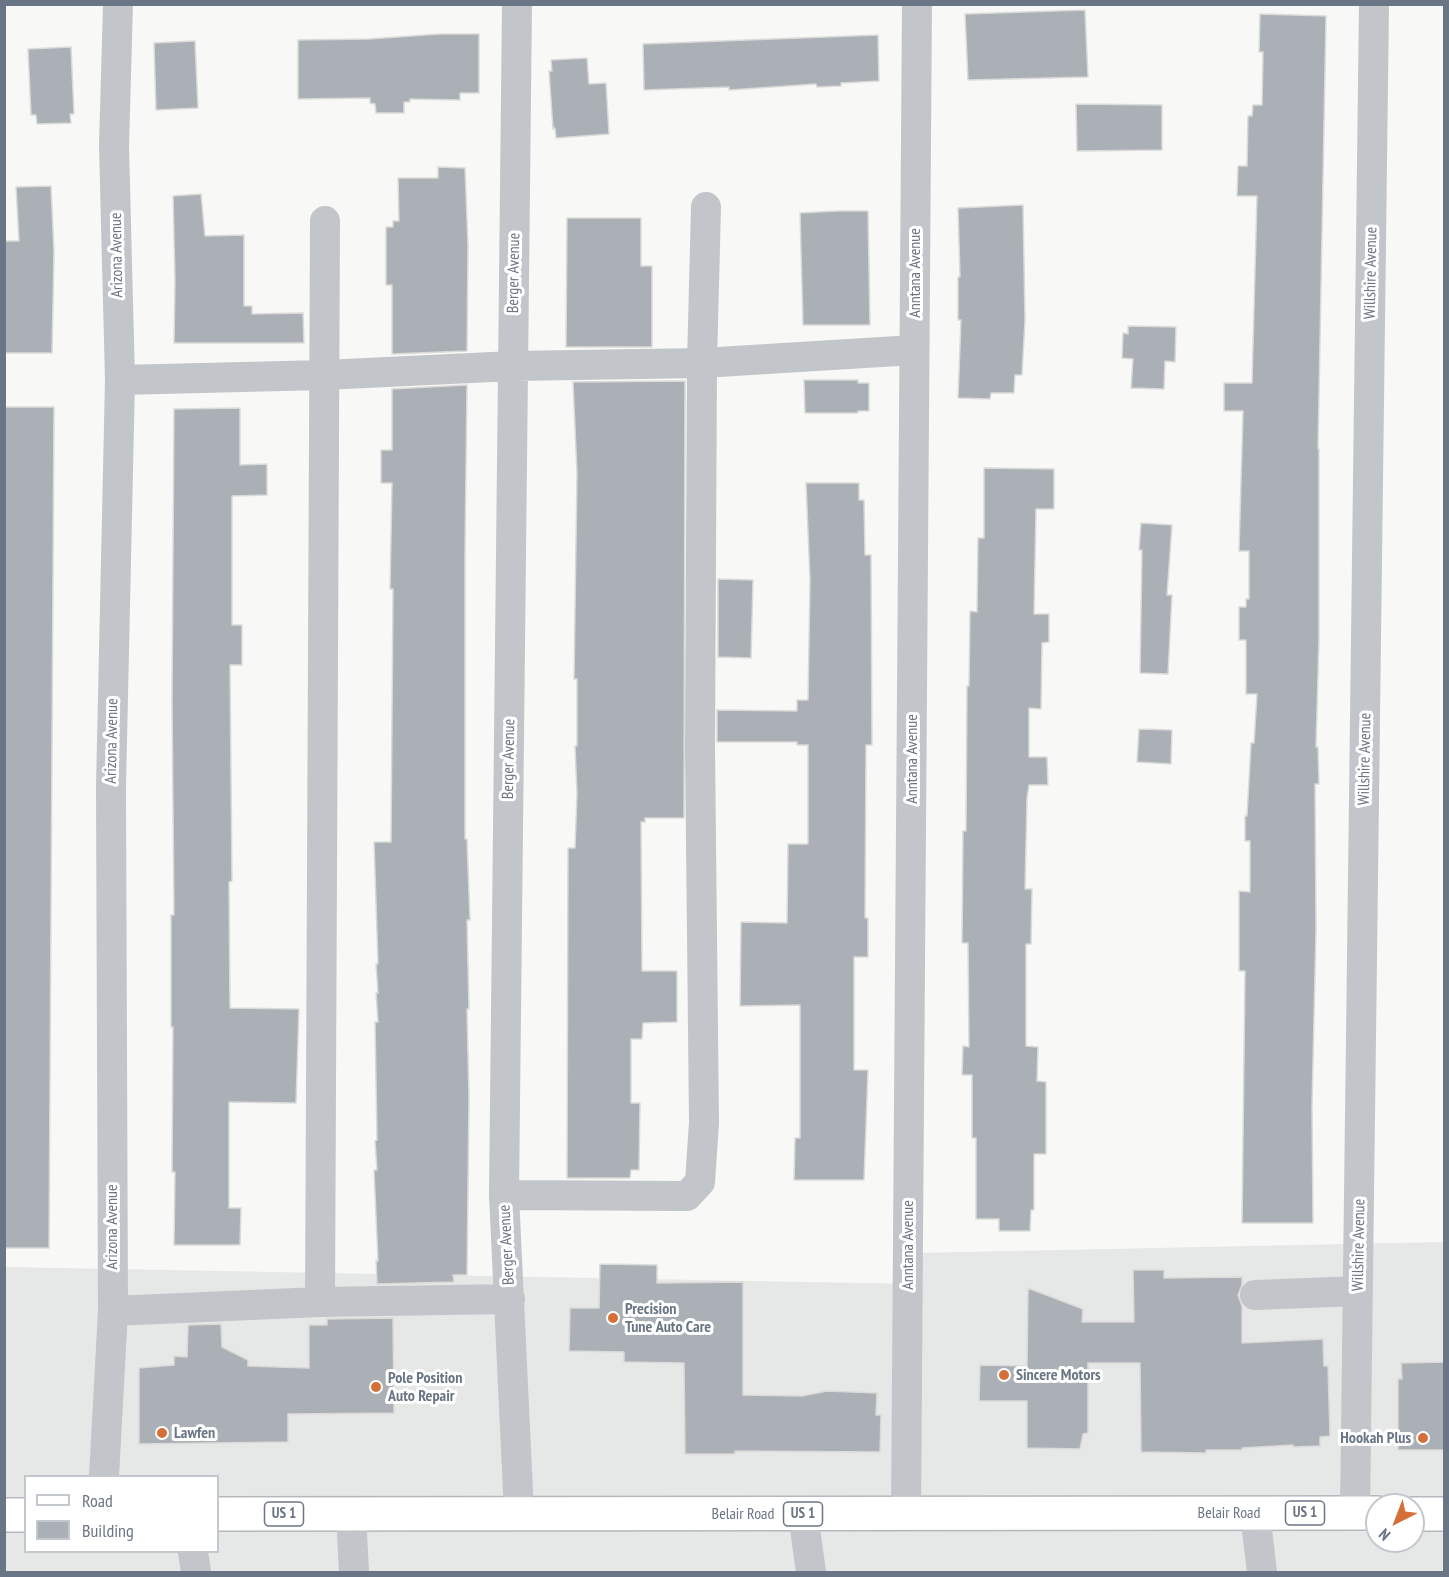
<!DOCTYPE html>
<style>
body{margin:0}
#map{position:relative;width:1449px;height:1577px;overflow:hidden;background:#f8f8f6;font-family:"PT Sans Narrow",sans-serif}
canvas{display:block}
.frame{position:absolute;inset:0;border:6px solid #6a7685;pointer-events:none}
.legend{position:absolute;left:24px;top:1475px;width:195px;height:78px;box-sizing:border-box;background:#fff;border:2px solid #c3c8ce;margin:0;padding:8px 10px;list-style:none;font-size:18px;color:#6a7685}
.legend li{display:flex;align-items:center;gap:12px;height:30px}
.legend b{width:30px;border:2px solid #c3c8ce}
.north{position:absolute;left:1365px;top:1493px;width:60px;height:60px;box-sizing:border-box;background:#fff;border:2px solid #c3c8ce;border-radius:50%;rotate:222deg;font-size:16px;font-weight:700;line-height:24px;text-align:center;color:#6a7685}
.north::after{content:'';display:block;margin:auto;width:21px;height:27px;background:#d56f39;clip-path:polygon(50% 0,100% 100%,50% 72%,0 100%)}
</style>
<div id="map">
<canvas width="1449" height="1577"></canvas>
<div class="frame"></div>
<ul class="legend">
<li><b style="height:8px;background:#fff"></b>Road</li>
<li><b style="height:16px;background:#aab0b6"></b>Building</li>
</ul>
<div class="north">N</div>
</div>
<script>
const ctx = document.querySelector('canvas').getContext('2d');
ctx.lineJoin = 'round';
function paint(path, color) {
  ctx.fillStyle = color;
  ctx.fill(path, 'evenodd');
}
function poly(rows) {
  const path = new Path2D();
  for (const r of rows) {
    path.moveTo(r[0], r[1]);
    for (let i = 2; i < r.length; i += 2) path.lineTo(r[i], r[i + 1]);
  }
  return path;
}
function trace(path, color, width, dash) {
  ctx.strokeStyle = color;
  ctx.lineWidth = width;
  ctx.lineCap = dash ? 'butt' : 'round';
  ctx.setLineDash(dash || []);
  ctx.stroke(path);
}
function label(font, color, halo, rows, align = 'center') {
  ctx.font = font + ' "PT Sans Narrow",sans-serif';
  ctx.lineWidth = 6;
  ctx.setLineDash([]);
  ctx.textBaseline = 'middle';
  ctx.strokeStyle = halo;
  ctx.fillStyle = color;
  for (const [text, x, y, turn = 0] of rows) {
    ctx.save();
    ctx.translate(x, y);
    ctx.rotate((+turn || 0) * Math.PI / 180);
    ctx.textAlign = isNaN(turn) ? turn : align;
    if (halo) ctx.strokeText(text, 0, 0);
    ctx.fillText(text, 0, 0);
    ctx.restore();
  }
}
paint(poly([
 [1444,1242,1444,1572,5,1572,5,1267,913,1284,914,1253],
 [26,1476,218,1476,218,1552,26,1552],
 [1377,1505,1413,1505,1413,1541,1377,1541]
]), '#e6e7e7');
const building = poly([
 [1085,10,1088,77,968,80,965,14,1085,10],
 [1260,14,1326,16,1318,449,1319,449,1319,639,1316,747,1318,747,1319,784,1315,784,1316,930,1312,1106,1313,1223,1242,1223,1245,971,1239,971,1239,891,1250,892,1250,841,1245,841,1245,816,1247,816,1251,743,1254,743,1257,694,1246,694,1246,640,1239,640,1239,607,1246,607,1246,599,1249,599,1249,551,1239,551,1243,411,1224,411,1224,383,1252,383,1257,196,1237,196,1238,166,1247,166,1248,116,1252,116,1253,105,1262,105,1263,52,1259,52,1260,14],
 [440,34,479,34,479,93,460,93,460,100,410,99,410,102,404,102,404,113,376,113,375,104,370,103,370,98,298,99,298,40,369,39,440,34],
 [878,35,879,81,841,83,841,86,817,87,816,84,729,90,729,87,644,90,643,44,878,35],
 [195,41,198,108,156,110,154,43,195,41],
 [71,47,74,114,70,114,71,123,37,124,36,115,31,115,28,49,71,47],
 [587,58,589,84,606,83,609,134,556,138,555,128,553,129,549,71,552,71,551,60,587,58],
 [1076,104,1162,105,1162,150,1077,151,1076,104],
 [438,167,465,168,468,246,467,351,392,354,392,285,386,285,386,227,393,227,393,221,399,221,398,178,438,178,438,167],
 [51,186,54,252,52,353,4,353,4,241,19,241,16,187,51,186],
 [201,194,205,236,244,235,244,306,252,306,252,314,303,313,304,343,174,343,175,280,173,196,201,194],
 [1023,205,1025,320,1022,375,1015,375,1014,393,991,393,990,399,958,398,961,320,958,320,958,277,960,277,958,208,1023,205],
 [837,211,868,211,870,325,803,325,800,213,837,211],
 [567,218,641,218,641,266,652,266,652,347,566,347,567,218],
 [1128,326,1176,327,1175,362,1165,361,1164,389,1131,388,1133,359,1122,358,1123,333,1128,334,1128,326],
 [804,380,858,380,858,383,869,383,869,411,858,411,858,413,805,413,804,380],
 [685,381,684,818,645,818,645,822,641,822,642,971,677,971,677,1022,643,1023,642,1039,631,1039,631,1103,640,1103,639,1170,631,1170,630,1178,567,1178,568,848,575,848,577,794,575,746,577,746,577,679,574,679,577,473,573,382,685,381],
 [467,385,465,550,465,839,467,839,470,920,467,920,469,1009,467,1009,469,1098,467,1275,453,1275,454,1282,377,1284,376,1261,378,1261,374,1170,377,1170,375,1141,377,1140,375,1022,378,1022,376,993,378,993,376,964,378,964,374,842,391,842,393,589,390,589,392,483,381,483,381,450,392,450,392,389,467,385],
 [4,407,54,407,49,1248,4,1248,4,407],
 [240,408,240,465,267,464,267,495,232,496,232,625,242,625,242,665,230,665,232,881,229,882,230,1008,299,1009,296,1103,229,1102,229,1208,241,1208,240,1245,174,1245,175,1172,172,1172,173,1027,171,1027,171,915,174,915,172,699,174,409,240,408],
 [984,468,1054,469,1054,509,1036,509,1034,614,1049,614,1049,642,1042,643,1041,709,1029,708,1029,757,1047,757,1048,785,1029,785,1027,798,1025,889,1032,889,1031,944,1026,944,1026,1046,1038,1047,1037,1081,1046,1082,1046,1154,1034,1154,1034,1210,1031,1210,1030,1231,999,1231,999,1219,976,1219,976,1138,972,1138,972,1075,962,1075,963,1046,969,1047,968,943,962,943,963,831,966,831,967,686,969,686,970,611,977,612,978,538,984,538,984,468],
 [806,483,859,483,859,500,864,500,865,555,871,555,872,745,866,745,865,918,868,918,868,957,854,957,854,1070,868,1070,864,1180,794,1180,795,1138,800,1138,800,1005,740,1006,741,922,787,923,788,844,808,844,808,745,797,745,797,742,717,742,717,710,797,711,797,700,808,700,810,580,806,483],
 [1141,523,1172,525,1167,595,1172,595,1168,674,1140,673,1142,550,1139,550,1141,523],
 [718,579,753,580,751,658,718,657,718,579],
 [1139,729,1172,730,1171,764,1137,762,1139,729],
 [600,1264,657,1265,657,1283,743,1282,743,1395,802,1396,827,1391,877,1393,876,1415,881,1415,880,1452,735,1451,735,1454,685,1454,684,1363,624,1362,624,1352,569,1351,570,1308,599,1308,600,1264],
 [1133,1270,1164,1270,1164,1278,1242,1277,1242,1285,1238,1295,1242,1306,1242,1343,1323,1339,1324,1366,1328,1366,1330,1436,1320,1437,1320,1446,1293,1447,1293,1445,1242,1448,1242,1450,1206,1450,1206,1453,1141,1452,1140,1363,1088,1363,1088,1433,1083,1434,1080,1449,1027,1448,1027,1401,979,1401,980,1365,1027,1366,1028,1288,1083,1309,1082,1322,1134,1322,1133,1270],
 [393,1318,394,1413,288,1414,288,1442,139,1444,139,1368,174,1365,174,1356,187,1357,188,1325,221,1324,222,1347,248,1360,248,1366,309,1368,309,1325,327,1325,327,1319,393,1318],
 [1444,1362,1444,1450,1398,1450,1398,1379,1402,1379,1401,1363,1444,1362]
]);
paint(building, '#aab0b6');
trace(building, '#dadad8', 1.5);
const major = poly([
 [218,1514,1377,1513],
 [1413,1514,1444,1514],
 [4,1515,26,1515]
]);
trace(major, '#b4b7bc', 36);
trace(poly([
 [517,4,504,1195,519,1513],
 [120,380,324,375,513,366,702,363,914,350],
 [504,1195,687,1196,700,1182,704,1123,700,747,702,363,706,207],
 [1255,1295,1358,1291],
 [320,1302,325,221],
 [113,1311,320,1302,510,1299],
 [104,1476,113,1311,111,786,120,380,114,146,118,4],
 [906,1513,917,4],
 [1255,1513,1262,1572],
 [1355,1513,1374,4],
 [351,1514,354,1572],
 [803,1514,811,1572],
 [193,1552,196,1572]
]), '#c2c5c9', 30);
trace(major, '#fff', 33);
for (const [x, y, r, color] of [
 [613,1318,6,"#d56f39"],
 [1004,1375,6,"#d56f39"],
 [376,1387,6,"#d56f39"],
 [162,1433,6,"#d56f39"],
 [1423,1438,6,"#d56f39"]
]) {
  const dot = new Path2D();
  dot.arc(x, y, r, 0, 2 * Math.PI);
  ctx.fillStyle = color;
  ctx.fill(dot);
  trace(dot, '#fff', 2);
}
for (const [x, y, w] of [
 [1305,1513,39],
 [284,1514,39],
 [803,1514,39]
]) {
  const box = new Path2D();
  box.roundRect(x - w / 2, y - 12, w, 24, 4.5);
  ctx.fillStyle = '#fff';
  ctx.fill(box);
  trace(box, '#6a7685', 1.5);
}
label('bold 15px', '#6a7685', null, [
 ["US 1",1305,1513],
 ["US 1",284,1514],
 ["US 1",803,1514]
]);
label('16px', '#6a7685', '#fff', [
 ["Arizona Avenue",117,255,-91],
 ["Berger Avenue",514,273,-89],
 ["Anntana Avenue",915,273,-90],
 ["Willshire Avenue",1371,273,-89],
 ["Arizona Avenue",112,741,-89],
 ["Berger Avenue",509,759,-89],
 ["Anntana Avenue",912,759,-90],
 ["Willshire Avenue",1365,759,-89],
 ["Arizona Avenue",112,1227,-90],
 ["Berger Avenue",507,1245,-93],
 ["Anntana Avenue",908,1245,-90],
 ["Willshire Avenue",1359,1245,-89],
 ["Belair Road",1229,1513],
 ["Belair Road",743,1514]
]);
label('bold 16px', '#6a7685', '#fff', [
 ["Precision",625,1309],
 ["Tune Auto Care",625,1327],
 ["Sincere Motors",1016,1375],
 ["Pole Position",388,1378],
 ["Auto Repair",388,1396],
 ["Lawfen",174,1433],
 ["Hookah Plus",1411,1438,"right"]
], 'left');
</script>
